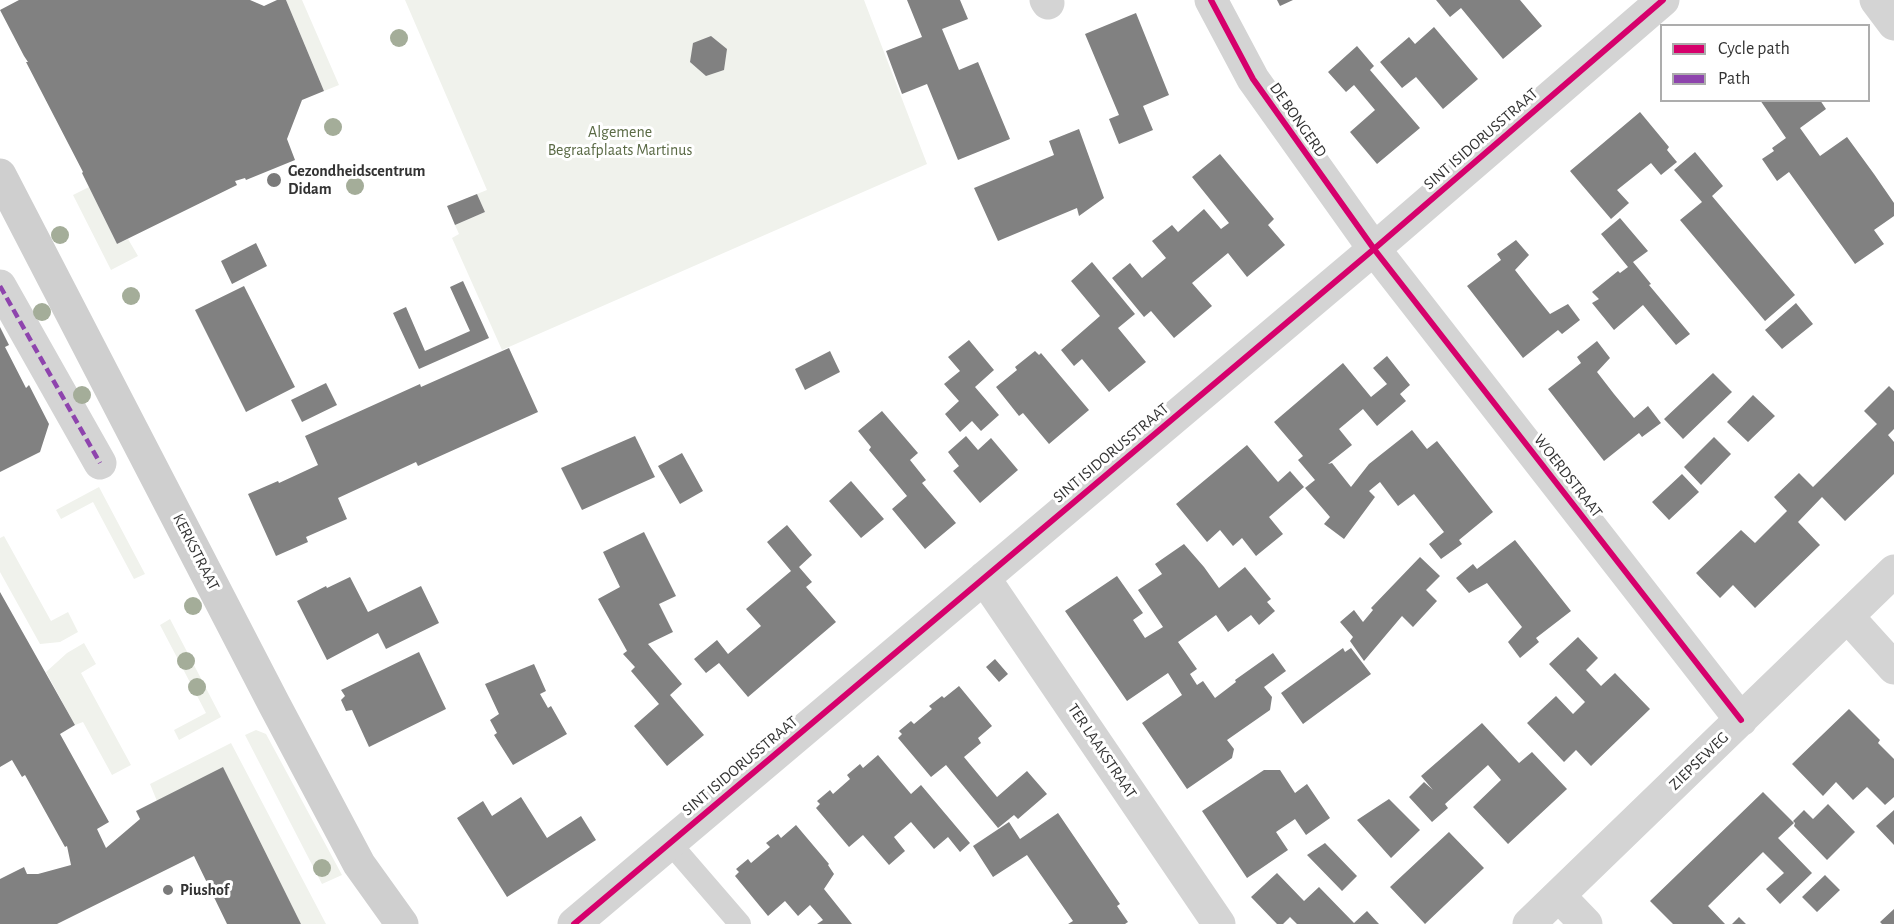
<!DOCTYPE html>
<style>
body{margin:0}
#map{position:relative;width:1894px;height:924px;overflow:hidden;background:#fff;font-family:"Alegreya Sans",sans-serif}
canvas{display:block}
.legend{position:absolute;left:1660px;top:24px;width:210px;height:78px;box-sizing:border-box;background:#fff;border:2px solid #adadad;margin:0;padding:8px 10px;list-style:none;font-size:18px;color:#333}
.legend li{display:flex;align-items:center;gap:12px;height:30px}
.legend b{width:30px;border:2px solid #adadad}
</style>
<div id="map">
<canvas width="1894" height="924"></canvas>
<ul class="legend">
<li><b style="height:8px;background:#d6006c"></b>Cycle path</li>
<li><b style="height:8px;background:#8e44ad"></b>Path</li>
</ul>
</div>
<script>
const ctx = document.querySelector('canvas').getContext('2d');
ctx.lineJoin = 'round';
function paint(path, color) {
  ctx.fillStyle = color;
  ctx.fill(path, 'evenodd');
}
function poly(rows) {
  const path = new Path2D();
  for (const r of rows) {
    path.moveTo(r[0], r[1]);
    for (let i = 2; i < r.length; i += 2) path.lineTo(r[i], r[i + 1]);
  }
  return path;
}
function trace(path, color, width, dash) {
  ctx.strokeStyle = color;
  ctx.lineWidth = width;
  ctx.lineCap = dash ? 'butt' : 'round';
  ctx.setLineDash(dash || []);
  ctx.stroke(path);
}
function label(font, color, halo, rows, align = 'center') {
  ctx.font = font + ' "Alegreya Sans",sans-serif';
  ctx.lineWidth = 6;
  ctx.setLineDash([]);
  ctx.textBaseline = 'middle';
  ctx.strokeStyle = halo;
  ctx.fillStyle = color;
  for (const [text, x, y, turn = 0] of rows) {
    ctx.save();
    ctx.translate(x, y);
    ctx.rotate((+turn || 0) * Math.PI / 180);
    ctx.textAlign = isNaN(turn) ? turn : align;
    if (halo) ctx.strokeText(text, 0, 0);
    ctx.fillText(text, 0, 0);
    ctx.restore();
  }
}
paint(poly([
 [286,0,302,0,339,85,324,91],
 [405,0,864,0,927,164,502,350,452,238,459,234,455,225,485,212,477,194,487,190],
 [89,187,117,244,128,239,138,256,111,270,73,195],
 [99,487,145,574,134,579,93,502,61,519,56,510],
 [4,536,51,621,68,612,78,632,60,642,40,644,0,572,0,538],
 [170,619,221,717,179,740,174,730,206,713,160,625],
 [84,643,96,664,81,673,131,765,112,775,83,722,75,725,46,672,67,653],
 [256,730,266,734,342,875,322,884,245,735],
 [231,743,326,924,301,924,223,768,157,801,150,784]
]), '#f0f2ec');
paint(poly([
 [19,0,250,0,264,6,277,0,286,0,324,91,302,100,287,139,295,160,246,180,245,178,235,181,237,185,117,244,82,173,83,172,26,62,28,62,24,56,0,10],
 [907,0,960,0,968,19,942,29,959,70,978,62,1010,139,958,160,927,84,902,94,886,51,922,37],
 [1277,0,1293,0,1280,6],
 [1436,0,1520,0,1542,26,1503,59,1461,8,1450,17],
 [1136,13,1169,95,1143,106,1153,130,1119,144,1109,119,1119,115,1085,34],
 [1434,27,1478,79,1443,109,1416,77,1402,88,1380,62,1409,37,1415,44],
 [711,36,727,49,724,70,706,76,690,62,693,43],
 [1357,46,1374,66,1370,70,1420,128,1377,164,1350,132,1375,110,1354,85,1346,92,1328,72],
 [1760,100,1820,100,1826,109,1800,128,1820,156,1847,137,1874,174,1894,203,1894,216,1874,230,1884,244,1855,264,1789,172,1777,181,1762,159,1774,151,1772,148,1786,138],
 [1640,112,1669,147,1667,150,1677,162,1661,175,1651,163,1617,190,1629,203,1611,219,1570,171],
 [1079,129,1104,198,1079,216,1077,208,998,241,974,188,1054,155,1049,141],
 [1695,152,1723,186,1712,196,1795,295,1765,321,1680,220,1702,202,1674,170],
 [1220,154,1274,219,1268,225,1285,245,1247,277,1228,253,1192,283,1212,306,1174,338,1151,311,1144,317,1112,278,1130,263,1142,278,1166,258,1152,241,1172,225,1178,232,1204,209,1221,229,1229,223,1192,177],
 [477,194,485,212,455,225,447,206],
 [1620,218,1648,251,1633,262,1651,284,1649,285,1690,334,1676,345,1643,305,1614,330,1592,303,1599,299,1592,292,1618,271,1620,273,1628,267,1601,234],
 [1516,240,1529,255,1515,270,1533,293,1550,314,1568,304,1580,320,1562,334,1558,330,1523,358,1467,286,1501,260,1497,254],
 [256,243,267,266,232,284,221,261],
 [1092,262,1135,314,1118,328,1146,362,1109,392,1082,359,1074,366,1061,350,1100,316,1071,281],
 [463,281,489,338,419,369,393,313,406,307,425,351,470,331,450,287],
 [244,286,295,387,246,412,195,310],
 [1796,303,1813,324,1782,349,1765,330],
 [0,327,9,345,5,347,26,388,29,385,49,424,40,452,0,472],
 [969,340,994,370,975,387,999,415,981,431,972,421,960,432,945,414,959,401,944,384,960,371,948,357],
 [1597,341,1610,358,1597,372,1614,394,1634,418,1648,406,1661,423,1642,437,1639,433,1604,461,1548,389,1581,363,1577,357],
 [509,348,538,412,418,466,416,462,338,498,347,519,306,537,308,542,276,556,248,494,278,481,279,483,318,465,305,436,420,384,421,387],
 [830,351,840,372,805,390,795,369],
 [1035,351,1039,355,1041,353,1089,410,1049,444,1023,413,1019,416,996,387,1017,370,1015,367],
 [1387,356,1410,385,1400,394,1406,401,1377,426,1363,409,1339,429,1352,445,1328,464,1332,463,1351,487,1369,464,1412,430,1427,449,1437,441,1493,512,1459,540,1462,544,1441,559,1429,544,1444,532,1414,494,1398,506,1380,482,1369,491,1375,497,1344,539,1324,524,1330,517,1305,488,1315,480,1298,460,1303,456,1274,422,1343,363,1371,397,1387,384,1373,368],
 [1713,373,1732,392,1683,439,1664,419],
 [326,383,337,405,302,422,291,400],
 [1889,386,1894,391,1894,429,1888,435,1894,442,1894,474,1845,521,1822,497,1798,522,1820,545,1755,608,1733,585,1720,598,1696,573,1741,530,1755,543,1787,511,1774,497,1799,473,1813,487,1877,424,1864,411],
 [1753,395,1775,416,1748,442,1727,422],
 [882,411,918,453,910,460,926,480,922,483,956,523,925,549,892,509,907,496,869,450,871,447,858,431],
 [635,436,655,477,582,510,561,468],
 [966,436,978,450,991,438,1018,470,980,503,953,471,959,466,948,452],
 [1714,437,1731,454,1701,485,1684,467],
 [1247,445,1278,482,1290,471,1304,487,1269,517,1283,534,1256,556,1242,538,1233,546,1220,530,1207,542,1176,504],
 [682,453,703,491,680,504,658,466],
 [1682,474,1699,492,1669,520,1652,502],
 [851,481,884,519,861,538,829,501],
 [787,525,812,555,799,567,812,582,806,587,836,622,748,697,719,663,706,673,694,659,717,640,728,654,761,626,746,609,791,571,767,542],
 [644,532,676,596,659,604,673,632,648,644,682,684,670,695,704,735,667,766,634,726,659,704,631,671,635,667,623,654,627,651,598,599,620,587,603,552],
 [1515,540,1571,611,1536,638,1539,642,1520,658,1508,642,1522,627,1487,583,1469,593,1456,578,1473,564,1477,569],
 [1184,544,1204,567,1219,588,1245,567,1271,599,1267,602,1275,611,1259,625,1251,615,1228,632,1216,615,1178,642,1197,669,1190,674,1197,685,1203,681,1215,698,1236,682,1235,680,1273,653,1286,671,1264,687,1272,697,1270,710,1227,740,1234,749,1232,758,1187,789,1142,723,1182,695,1168,673,1127,701,1065,611,1117,576,1143,613,1133,620,1145,638,1163,627,1138,590,1162,574,1155,564],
 [1420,557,1440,576,1426,590,1437,601,1413,627,1402,616,1364,661,1350,641,1353,637,1340,622,1354,610,1363,622,1373,610,1371,608],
 [350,577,368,612,421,586,439,623,386,649,378,633,327,660,297,601,326,586,327,588],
 [0,592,75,725,60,734,109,822,97,829,106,848,140,819,136,811,223,767,301,924,227,924,194,856,57,924,0,924,0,879,24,867,27,874,38,874,71,865,67,846,65,847,25,775,22,777,12,760,0,767],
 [1578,637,1598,658,1586,670,1601,686,1615,673,1650,709,1591,766,1576,750,1564,762,1527,723,1556,696,1573,714,1585,702,1549,664],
 [1343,648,1345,652,1351,648,1371,674,1303,724,1281,693],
 [419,652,446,709,369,747,352,710,346,711,341,700,345,696,341,690],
 [995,659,1008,674,999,682,986,667],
 [534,664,546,691,540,694,548,708,551,706,567,734,513,765,494,735,497,733,490,720,499,714,485,684],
 [959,686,992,726,978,738,981,743,964,757,997,797,1027,771,1047,794,1018,819,1014,815,998,828,946,765,931,777,898,738,902,734,899,731,911,721,914,724,932,709,929,706,942,696,944,698],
 [1849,709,1880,740,1878,743,1894,759,1894,797,1885,805,1867,787,1853,800,1836,782,1823,796,1792,764],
 [1482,723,1519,763,1532,752,1567,789,1508,844,1473,807,1501,780,1488,765,1445,804,1448,808,1432,822,1409,797,1424,782,1433,790,1421,776],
 [878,755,911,794,921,785,970,843,960,852,948,837,934,849,911,822,894,837,905,851,889,865,863,835,849,847,816,808,820,804,817,801,830,790,833,794,850,779,847,775,860,764,863,768],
 [1264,770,1280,770,1295,793,1307,784,1330,818,1306,835,1295,819,1276,832,1288,850,1247,878,1202,811],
 [1763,792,1794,823,1778,838,1812,873,1780,904,1766,889,1784,873,1763,852,1708,906,1725,924,1673,924,1650,901],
 [521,797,547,838,581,816,596,840,507,897,457,818,483,801,492,816],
 [1389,799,1420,830,1391,858,1357,820],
 [1828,804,1855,832,1827,860,1794,826,1795,823,1793,821,1804,810,1813,819],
 [1894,810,1894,845,1876,826],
 [1058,813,1120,904,1117,906,1128,922,1125,924,1068,924,1073,921,1027,855,993,877,973,846,1009,822,1020,839],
 [796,825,829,864,828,865,834,874,824,889,852,924,817,924,823,920,810,905,798,916,785,901,768,916,735,876,739,872,736,869,748,859,751,863,770,847,766,843,778,834,781,838],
 [1449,832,1484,868,1425,924,1390,887],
 [1325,843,1357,876,1342,891,1307,855],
 [1277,873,1304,901,1319,887,1354,923,1367,911,1379,924,1297,924,1290,917,1283,924,1277,924,1251,897],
 [1825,875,1840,890,1817,912,1802,897],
 [1894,909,1894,924,1882,924,1880,922],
 [1739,917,1746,924,1732,924]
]), '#818181');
trace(poly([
 [670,843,740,924]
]), '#d4d4d4', 22);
trace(poly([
 [1046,0,1048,3],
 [1211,0,1253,79,1374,249,1741,720],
 [1876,0,1894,24],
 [0,286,100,463],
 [984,578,1219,924],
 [1848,617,1894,668],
 [1559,896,1586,924],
 [574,924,1374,249,1663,0],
 [1529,924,1894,571]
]), '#d4d4d4', 33);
trace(poly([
 [0,175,274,704,359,864,402,924]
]), '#cfcfcf', 33);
trace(poly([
 [0,286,100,463]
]), '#8e44ad', 4.5, [9, 4.5]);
trace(poly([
 [1211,0,1253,79,1374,249,1741,720],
 [574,924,1374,249,1663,0]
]), '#d6006c', 6);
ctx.fillStyle = '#a4ad99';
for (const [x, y] of [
 [399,38],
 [333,127],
 [355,186],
 [60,235],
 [131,296],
 [42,312],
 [82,395],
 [193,606],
 [186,661],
 [197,687],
 [322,868]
]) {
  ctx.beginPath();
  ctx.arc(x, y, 9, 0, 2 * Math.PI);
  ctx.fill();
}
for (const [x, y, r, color] of [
 [274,180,8,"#7a7a7a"],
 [168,890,6,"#7a7a7a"]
]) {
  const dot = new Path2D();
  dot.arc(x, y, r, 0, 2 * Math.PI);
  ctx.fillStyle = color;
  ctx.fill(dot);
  trace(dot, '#fff', 2);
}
label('16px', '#333', '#fff', [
 ["DE BONGERD",1298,120,55],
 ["SINT ISIDORUSSTRAAT",1481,139,-41],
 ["SINT ISIDORUSSTRAAT",1111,453,-40],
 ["WOERDSTRAAT",1568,476,52],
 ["KERKSTRAAT",196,552,63],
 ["TER LAAKSTRAAT",1102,751,56],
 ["ZIEPSEWEG",1699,761,-44],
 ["SINT ISIDORUSSTRAAT",740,766,-40]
]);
label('16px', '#5a6a45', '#fff', [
 ["Algemene",620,132],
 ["Begraafplaats Martinus",620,150]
]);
label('bold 16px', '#333', '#fff', [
 ["Gezondheidscentrum",288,171],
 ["Didam",288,189],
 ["Piushof",180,890]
], 'left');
</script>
